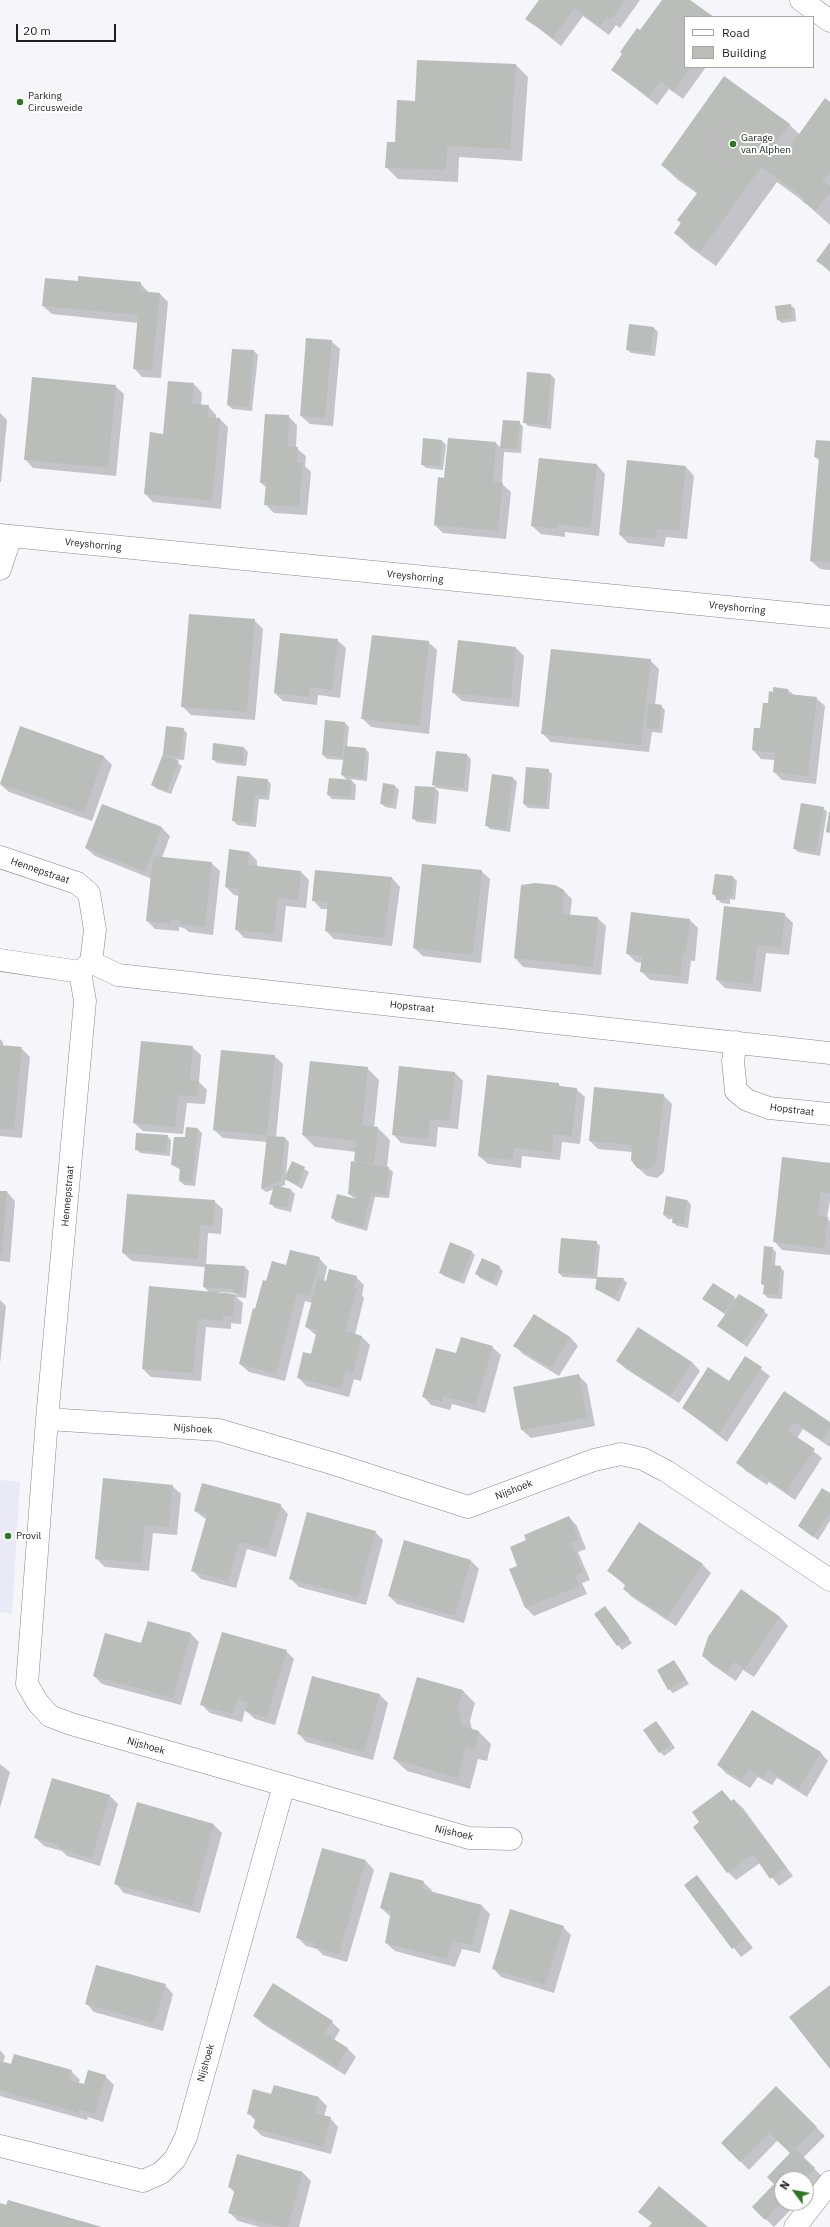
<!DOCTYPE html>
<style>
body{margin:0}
#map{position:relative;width:830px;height:2227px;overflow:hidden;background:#f5f5fa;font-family:"IBM Plex Sans",sans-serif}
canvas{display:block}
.legend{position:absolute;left:684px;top:16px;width:130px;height:52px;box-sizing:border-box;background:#fff;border:1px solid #a5a5a6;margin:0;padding:5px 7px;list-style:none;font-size:12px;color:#1f1f21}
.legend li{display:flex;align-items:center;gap:8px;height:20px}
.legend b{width:20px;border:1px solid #a5a5a6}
.north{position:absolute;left:774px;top:2171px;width:40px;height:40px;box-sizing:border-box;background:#fff;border:1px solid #a5a5a6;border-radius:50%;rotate:302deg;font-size:11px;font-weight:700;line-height:16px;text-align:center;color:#1f1f21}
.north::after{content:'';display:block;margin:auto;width:14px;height:18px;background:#2c7921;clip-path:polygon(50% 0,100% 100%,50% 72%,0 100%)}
.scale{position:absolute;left:16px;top:24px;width:100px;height:18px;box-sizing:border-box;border:2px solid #1f1f21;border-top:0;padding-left:5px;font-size:12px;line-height:14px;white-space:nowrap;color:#1f1f21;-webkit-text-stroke:3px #fff;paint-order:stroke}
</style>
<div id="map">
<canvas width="830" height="2227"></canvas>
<ul class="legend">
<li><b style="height:5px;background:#fff"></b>Road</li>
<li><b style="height:11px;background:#babdba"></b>Building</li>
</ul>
<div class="north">N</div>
<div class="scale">20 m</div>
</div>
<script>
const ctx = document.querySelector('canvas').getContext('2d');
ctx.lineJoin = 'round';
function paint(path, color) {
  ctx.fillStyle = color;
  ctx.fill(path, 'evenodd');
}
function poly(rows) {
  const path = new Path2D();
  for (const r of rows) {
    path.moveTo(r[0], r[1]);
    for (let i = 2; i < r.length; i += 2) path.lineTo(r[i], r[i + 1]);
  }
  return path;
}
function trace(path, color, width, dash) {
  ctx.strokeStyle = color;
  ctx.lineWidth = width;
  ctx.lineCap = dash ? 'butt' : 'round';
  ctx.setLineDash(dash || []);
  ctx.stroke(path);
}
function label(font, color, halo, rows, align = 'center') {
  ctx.font = font + ' "IBM Plex Sans",sans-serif';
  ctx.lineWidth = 4;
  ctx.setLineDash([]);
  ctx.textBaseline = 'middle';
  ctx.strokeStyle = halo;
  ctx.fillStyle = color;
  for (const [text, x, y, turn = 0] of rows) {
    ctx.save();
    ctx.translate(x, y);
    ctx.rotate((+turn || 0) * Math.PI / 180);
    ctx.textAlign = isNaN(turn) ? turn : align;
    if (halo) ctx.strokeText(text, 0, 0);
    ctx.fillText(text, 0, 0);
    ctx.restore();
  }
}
paint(poly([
 [0,1480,20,1482,12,1614,0,1612]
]), '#eaeaf6');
paint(poly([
 [540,0,640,0,620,28,616,25,609,35,583,16,561,46,527,19],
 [663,0,688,0,712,17,685,17,685,67,706,67,683,99,669,89,657,105,612,70],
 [516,65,528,77,522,161,459,157,458,182,398,179,386,167,416,102],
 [830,103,830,225,803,201,777,182,716,266,691,248,675,233,698,194,678,180,662,165,789,124,800,135],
 [830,244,830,272,818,261],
 [79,282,140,283,149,293,160,294,168,302,161,378,142,377,134,368,138,323,52,314,43,306],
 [791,305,795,309,796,321,782,323,777,319],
 [630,325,654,328,658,332,655,356,631,353,627,349],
 [331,341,340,349,333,426,310,424,301,416],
 [254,351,258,355,252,411,232,409,228,405],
 [551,375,555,379,551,429,528,426,524,422],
 [194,384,202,393,201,406,208,406,216,415,216,418,220,419,228,427,221,509,153,502,145,494,164,435],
 [115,386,124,394,116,476,33,468,25,459],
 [0,413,7,420,1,482,0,482],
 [288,416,297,425,296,448,306,456,305,466,311,472,307,515,274,513,265,504,267,488,261,483],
 [504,421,519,422,523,427,521,453,504,452,502,484,511,492,506,539,443,533,435,525,496,443,501,448],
 [442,441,446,445,443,470,426,468,422,464],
 [830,442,830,570,820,569,811,561,820,461,815,457],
 [539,459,597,465,605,474,599,536,565,532,565,537,541,534,532,526],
 [686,467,694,476,687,539,666,537,664,547,628,543,620,535],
 [254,620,263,629,255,720,191,715,182,706],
 [337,640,346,648,340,698,318,695,317,705,283,701,275,693],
 [428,642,437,650,429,734,371,727,363,719],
 [516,648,524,656,519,707,462,701,453,692],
 [650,660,659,669,655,705,661,706,665,710,662,733,652,732,649,752,551,742,542,733],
 [788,690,794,695,816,698,825,706,816,784,782,780,774,772,775,760,761,759,753,750,755,729,761,729,773,693],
 [345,723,349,727,347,747,365,748,369,753,367,781,350,779,356,785,355,800,332,799,328,795,330,779,348,781,342,775,344,760,327,759,323,755],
 [183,729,187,733,184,760,172,759,182,766,171,794,157,789,152,785,166,757,164,754],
 [244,748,248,752,246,766,217,763,213,759],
 [467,755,471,759,468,792,435,788,439,792,436,824,417,822,413,818,415,787,437,788,433,785],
 [104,757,112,765,92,821,9,792,0,784],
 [548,770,552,774,549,809,528,808,524,804],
 [513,778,517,782,510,832,490,829,486,825],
 [267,780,271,784,269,800,259,799,256,827,237,825,233,820],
 [384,784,395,786,399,790,396,809,385,807,381,803],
 [103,805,162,828,170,836,162,858,211,863,220,871,213,935,189,932,184,928,179,927,179,931,155,929,147,921,152,879,95,856,86,848],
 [823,808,827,812,820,856,798,852,794,848],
 [230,850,249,852,257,861,257,867,301,872,309,880,306,908,286,906,282,942,244,938,236,929,239,896,234,895,226,887],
 [316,871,392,878,400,887,392,946,334,939,326,931,328,909,321,909,313,900],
 [481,871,490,879,481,963,423,956,414,948],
 [733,877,737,881,735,900,730,899,730,904,721,903,713,894],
 [522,886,563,890,572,899,570,916,597,918,606,926,601,975,523,967,515,958],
 [632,914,690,920,698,928,695,961,691,961,688,984,650,980,641,971,642,963,636,962,627,953],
 [784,914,793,923,789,955,766,953,761,992,725,988,717,980],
 [0,1039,3,1042,3,1047,21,1048,30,1057,22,1138,0,1136],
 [192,1047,201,1055,199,1082,207,1090,205,1104,187,1103,183,1134,143,1131,134,1123],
 [274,1056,283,1064,276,1138,285,1138,289,1142,286,1176,292,1162,309,1172,302,1189,285,1179,285,1185,279,1187,291,1190,295,1194,291,1212,275,1208,271,1204,274,1189,266,1192,262,1189,267,1142,223,1138,214,1130],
 [367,1068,379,1080,374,1128,378,1128,390,1140,387,1167,393,1172,389,1198,375,1197,367,1231,336,1222,332,1218,356,1200,349,1194,357,1163,355,1161,356,1152,315,1147,303,1135],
 [455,1073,463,1081,458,1129,438,1127,436,1147,401,1143,393,1134],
 [558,1084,561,1087,576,1089,585,1097,580,1144,562,1142,560,1160,522,1156,521,1168,488,1164,479,1156],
 [663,1095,672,1104,664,1172,657,1178,647,1176,638,1168,632,1152,598,1149,590,1141],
 [198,1129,202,1133,195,1186,184,1185,180,1181,181,1170,172,1165,186,1139],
 [167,1136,171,1140,170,1156,140,1153,136,1149],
 [830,1164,830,1200,827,1218,830,1221,830,1255,782,1250,774,1241],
 [0,1192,7,1192,15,1201,10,1262,0,1261],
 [687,1200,691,1205,688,1228,677,1226,673,1222,674,1219,668,1219,664,1215],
 [214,1201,223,1209,221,1234,208,1233,206,1265,245,1267,249,1271,246,1298,236,1297,243,1303,241,1324,231,1323,231,1329,206,1327,201,1381,151,1377,143,1369,210,1293,204,1287,205,1267,132,1261,123,1253],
 [218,1292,235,1293,237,1295,218,1293],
 [562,1239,596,1242,600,1246,597,1278,623,1279,627,1283,619,1302,596,1289,598,1279,563,1277,559,1273],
 [772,1248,776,1252,775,1266,780,1267,784,1271,782,1299,768,1298,764,1294,765,1286,763,1284],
 [471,1251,475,1255,464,1284,444,1276,440,1272],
 [319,1258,327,1267,324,1281,356,1277,364,1285,362,1295,364,1298,355,1335,362,1337,370,1345,361,1381,354,1379,349,1397,306,1386,298,1377,311,1356,317,1336,306,1327,312,1303,305,1301,285,1381,249,1372,240,1364,256,1310,267,1282,286,1266],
 [499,1267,503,1271,497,1286,480,1278,476,1274],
 [734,1298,764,1311,768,1315,747,1347,718,1326,726,1315,703,1299],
 [0,1300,6,1306,0,1364],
 [570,1337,578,1346,559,1376,523,1354,515,1346],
 [492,1347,501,1355,485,1413,452,1404,450,1410,431,1405,423,1396,457,1354],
 [745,1357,770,1376,727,1442,683,1408,729,1382],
 [617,1361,692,1362,700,1371,679,1403,626,1369],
 [579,1376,587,1384,595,1426,531,1438,522,1430,514,1388],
 [784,1393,830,1424,830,1447,803,1429,797,1438,822,1458,795,1500,769,1482,767,1485,746,1471,738,1463],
 [172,1486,181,1494,177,1535,153,1533,149,1571,105,1567,96,1558],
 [830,1494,830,1521,818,1540,799,1526],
 [280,1505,288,1514,276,1557,247,1549,236,1588,201,1579,192,1570,207,1520,195,1511],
 [569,1517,577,1526,586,1549,578,1552,590,1580,582,1583,587,1594,534,1616,526,1608,510,1570,519,1566,527,1540],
 [375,1532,383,1540,366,1605,299,1587,290,1578],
 [404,1542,471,1561,479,1569,464,1623,397,1604,389,1596],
 [702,1564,711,1573,676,1626,632,1597,624,1589,626,1586,608,1571],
 [741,1591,780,1617,788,1626,754,1677,743,1670,736,1681,711,1664,703,1656],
 [605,1607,632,1643,622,1650,595,1615],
 [191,1634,199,1642,181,1705,102,1684,94,1676,142,1644],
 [286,1651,294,1659,275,1725,255,1719,245,1710,242,1722,210,1713,202,1705],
 [674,1661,689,1684,673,1693,669,1689],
 [313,1677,380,1695,388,1703,373,1760,306,1742,298,1733],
 [417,1678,463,1691,475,1703,470,1721,472,1730,479,1732,491,1744,487,1761,478,1759,470,1789,407,1771,394,1759],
 [660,1726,675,1748,664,1756,660,1752],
 [820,1752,828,1761,807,1797,777,1778,772,1785,758,1777,750,1788,727,1774,718,1765],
 [0,1764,10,1772,0,1808],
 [722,1791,732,1802,734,1800,743,1808,793,1876,779,1886,760,1863,736,1880,728,1872,701,1822],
 [110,1796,118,1804,100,1866,67,1856,62,1851,44,1846,35,1837],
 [214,1825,222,1833,200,1913,124,1893,116,1884],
 [366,1861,374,1870,347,1962,323,1955,317,1949,306,1946,297,1937],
 [697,1876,753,1948,741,1957,685,1885],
 [423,1882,432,1890,431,1893,482,1906,490,1914,480,1953,462,1949,455,1967,395,1951,386,1943,391,1917,381,1908],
 [563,1927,571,1935,554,1993,501,1977,493,1968],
 [165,1985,173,1994,163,2031,94,2012,86,2003],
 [254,2016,332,2022,340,2030,334,2040,347,2048,356,2057,345,2075,263,2024],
 [0,2050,5,2056,3,2063,71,2071,80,2080,78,2084,85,2086,105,2076,114,2085,103,2122,88,2117,87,2120,0,2096],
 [776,2087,825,2136,803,2158,823,2177,806,2194,806,2179,782,2179,782,2203,797,2203,774,2227,753,2207,776,2184,791,2153,778,2140,749,2170,722,2143],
 [272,2095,319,2098,327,2106,324,2117,330,2118,338,2127,331,2154,262,2136,254,2128,256,2121,248,2113],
 [303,2173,311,2181,299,2227,260,2227,238,2221,230,2213,235,2193,229,2187]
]), '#0003');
paint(poly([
 [539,0,625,0,611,20,607,17,600,27,574,8,553,38,525,19],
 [662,0,690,0,714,17,685,17,685,67,691,67,674,91,660,81,649,97,611,70,622,54,620,52,637,28,640,30],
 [417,60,516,64,510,149,447,146,446,170,385,168,387,142,395,142,397,100,415,101],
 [724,76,790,124,775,144,786,152,825,98,830,102,830,171,822,181,830,186,830,192,816,211,802,201,804,198,761,167,700,252,674,233,681,223,677,220,698,192,661,165],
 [830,242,830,270,816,261],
 [78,276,141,282,140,291,160,293,152,370,133,369,138,315,42,306,45,278,78,281],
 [791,304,792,318,777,320,775,306],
 [629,324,654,327,651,353,626,350],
 [306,338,332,340,325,418,300,416],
 [232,349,254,350,249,407,227,405],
 [527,372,551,374,547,425,523,423],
 [32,377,116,385,108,468,24,460],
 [168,381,194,383,192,404,209,405,207,417,220,418,212,501,144,494,150,432,163,434],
 [265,414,289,415,288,446,298,447,297,462,303,463,299,507,264,505,266,483,260,483],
 [503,420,520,421,517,449,500,448],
 [423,438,442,440,440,466,421,465],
 [448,438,496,442,493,482,503,483,498,531,434,525,438,477,444,478],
 [816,440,830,441,830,563,810,561,819,458,814,457],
 [539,458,597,464,591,528,557,524,557,529,531,526],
 [627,460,686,466,679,531,657,529,656,539,619,535],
 [189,614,255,619,247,712,181,707],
 [280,633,338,639,332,690,310,687,309,697,274,693],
 [372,635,429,641,420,726,361,719],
 [458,640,516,647,511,699,452,693],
 [551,649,651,659,641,745,541,734],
 [773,687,788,689,788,694,817,697,808,776,773,772,775,753,752,750,754,728,760,728,763,703,768,703,769,691,773,692],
 [648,703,662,705,659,729,646,728],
 [325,720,345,722,342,757,322,755],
 [20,726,104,756,84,813,0,784],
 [166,726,184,728,180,757,163,754],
 [213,743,244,747,243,763,212,760],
 [345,746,366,748,363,778,341,775],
 [436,751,467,754,464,788,432,785],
 [163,754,179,761,167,791,151,785],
 [526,767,549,769,546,806,523,804],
 [492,774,513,777,506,829,485,826],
 [237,776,268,779,266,796,255,795,252,823,232,821],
 [329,778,352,780,351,797,327,795],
 [383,783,395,785,392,805,380,804],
 [415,786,435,787,432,820,412,819],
 [801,803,824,807,816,852,793,849],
 [102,804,162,827,145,872,85,848],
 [829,812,830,812,830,833,826,832],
 [229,849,249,852,248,865,301,871,298,900,278,898,274,934,235,930,239,889,225,887],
 [153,856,212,862,205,927,180,924,180,920,171,919,171,924,146,921],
 [422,864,482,870,473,955,413,948],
 [315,870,392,877,384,938,325,931,328,902,312,901],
 [715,874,733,876,732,896,726,896,726,900,716,900,716,895,712,894],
 [535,883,555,885,564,890,562,914,598,917,593,967,514,958,521,885],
 [724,906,785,913,781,948,757,945,753,984,716,980],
 [631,912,690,919,686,953,683,953,680,976,640,972,642,956,626,954],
 [141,1041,193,1046,190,1080,199,1081,197,1096,179,1095,175,1127,133,1123],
 [0,1045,22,1047,14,1130,0,1129],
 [221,1050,275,1055,267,1135,213,1130],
 [310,1061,368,1067,362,1125,378,1127,374,1164,354,1161,356,1141,302,1135],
 [399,1066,455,1072,450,1121,430,1119,428,1139,392,1135],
 [487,1075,559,1083,559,1086,577,1088,572,1136,554,1134,552,1152,514,1148,513,1160,478,1156],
 [594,1087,664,1094,656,1163,648,1170,637,1168,631,1160,632,1145,589,1141],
 [186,1127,198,1128,192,1182,179,1181,180,1166,171,1165,174,1137,185,1137],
 [136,1133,168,1135,166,1153,135,1150],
 [267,1136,285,1137,281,1181,261,1189],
 [782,1157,830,1163,830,1193,821,1192,818,1216,828,1217,824,1248,773,1242],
 [292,1161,305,1167,298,1185,284,1179],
 [351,1161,389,1167,386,1195,371,1193,363,1228,331,1218,337,1194,356,1199,357,1196,348,1194],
 [274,1185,291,1189,287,1208,269,1204],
 [0,1191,7,1191,2,1254,0,1254],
 [127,1194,215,1200,213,1226,200,1225,198,1259,122,1253],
 [666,1196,687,1200,684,1224,672,1223,673,1216,663,1215],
 [561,1238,597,1241,593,1275,558,1273],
 [450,1242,472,1251,460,1281,439,1273],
 [764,1246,773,1247,771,1265,781,1266,778,1295,763,1294,764,1285,761,1284],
 [290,1250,320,1257,310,1296,297,1293,276,1374,239,1364,253,1308,255,1309,263,1280,266,1281,272,1261,286,1265],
 [482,1258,500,1266,493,1282,475,1274],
 [205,1264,245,1266,242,1294,234,1293,233,1289,203,1287],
 [329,1269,357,1276,353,1288,357,1288,345,1331,362,1336,353,1373,346,1371,341,1389,297,1378,303,1352,311,1354,317,1330,305,1327,318,1278,326,1281],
 [597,1277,624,1278,614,1298,595,1289],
 [713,1283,735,1297,724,1313,702,1299],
 [149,1286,235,1294,233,1316,223,1315,223,1321,198,1319,193,1373,142,1369],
 [739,1294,765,1310,742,1343,717,1326],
 [534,1314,570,1337,551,1368,513,1346],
 [638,1327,692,1362,670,1396,616,1361],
 [461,1337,493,1346,476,1405,443,1396,442,1402,422,1397,436,1348,456,1353],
 [745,1356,762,1367,719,1434,682,1408,708,1367,729,1381],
 [579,1374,587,1418,521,1430,513,1387],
 [784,1391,830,1422,830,1427,822,1440,794,1422,788,1431,815,1449,786,1492,760,1474,758,1478,736,1463],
 [103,1478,173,1485,169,1527,145,1525,141,1563,95,1559],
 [202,1483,281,1504,268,1549,239,1542,228,1581,191,1571,207,1515,194,1511],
 [822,1488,830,1493,830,1512,813,1537,798,1526],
 [307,1512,376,1531,358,1597,289,1579],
 [569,1516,579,1540,571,1543,583,1572,575,1575,579,1586,525,1608,509,1569,517,1566,510,1547,526,1540,524,1535],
 [639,1522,703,1564,667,1618,623,1589,626,1584,607,1571],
 [404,1540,471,1560,455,1616,388,1596],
 [741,1589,780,1617,745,1669,734,1662,727,1673,702,1656,708,1637],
 [605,1606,629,1638,617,1646,594,1614],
 [148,1621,191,1633,173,1698,93,1676,105,1633,141,1643],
 [222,1632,287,1650,267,1718,245,1711,248,1702,238,1699,233,1714,200,1705],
 [674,1660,686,1679,668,1690,657,1670],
 [312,1676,380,1694,364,1752,297,1734],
 [417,1677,463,1690,458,1709,462,1726,479,1731,475,1750,466,1747,458,1778,393,1759],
 [752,1710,821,1752,799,1789,768,1770,763,1778,749,1769,742,1780,717,1765],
 [656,1721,672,1744,659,1753,643,1730],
 [52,1778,110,1795,92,1858,58,1848,59,1845,34,1838],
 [722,1790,731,1801,734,1799,786,1867,770,1879,753,1854,727,1873,693,1827,699,1822,692,1812],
 [137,1802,214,1824,192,1906,114,1884],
 [322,1848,366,1860,339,1954,313,1947,315,1943,296,1938],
 [390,1872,424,1881,422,1889,482,1905,472,1945,453,1941,447,1959,385,1943,391,1911,380,1908],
 [697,1875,745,1939,732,1949,684,1885],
 [510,1909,564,1926,545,1985,492,1969],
 [96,1965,166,1984,154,2023,85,2004],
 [273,1983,333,2021,324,2033,348,2048,337,2067,253,2016],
 [830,1985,830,2069,789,2017],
 [14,2054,72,2070,69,2080,84,2084,88,2070,106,2075,95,2114,79,2109,79,2113,0,2090,0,2061,11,2064],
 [274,2085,319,2097,315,2113,331,2117,323,2147,253,2128,256,2116,247,2114,253,2089,271,2094],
 [776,2086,817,2127,795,2149,815,2168,805,2179,782,2179,782,2202,765,2220,752,2207,774,2184,767,2177,790,2153,769,2133,740,2162,721,2143],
 [237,2154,303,2172,288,2227,281,2227,228,2213,235,2189,228,2187],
 [659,2186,708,2227,648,2227,652,2223,638,2212],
 [8,2200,102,2227,0,2227,0,2203,6,2205]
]), '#babdba');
const minor = poly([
 [0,535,830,617],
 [0,569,11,536],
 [0,857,77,883,89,893,95,930,91,962,80,972,0,960],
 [91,962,118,975,830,1053],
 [80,972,85,1001,47,1419,27,1684,38,1703,50,1716,71,1724,469,1838,511,1839],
 [736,1042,733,1061,736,1091,747,1100,769,1108,830,1114],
 [47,1419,219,1430,331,1463,468,1507,594,1460,621,1454,643,1459,666,1471,830,1580],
 [0,2146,143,2181,161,2173,175,2159,186,2137,284,1785],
 [795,2227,830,2182]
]);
const major = poly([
 [801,0,830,21]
]);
trace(minor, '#88888c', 23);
trace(major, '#88888c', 23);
trace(minor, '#fff', 22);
trace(major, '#fff', 22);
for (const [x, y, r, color] of [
 [20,102,4,"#2c7921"],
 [733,144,4,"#2c7921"],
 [8,1536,4,"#2c7921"]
]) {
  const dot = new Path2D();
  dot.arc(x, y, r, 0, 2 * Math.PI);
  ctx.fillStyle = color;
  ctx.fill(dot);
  trace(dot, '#fff', 1.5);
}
label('10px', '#1f1f21', '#fff', [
 ["Parking",28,96],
 ["Circusweide",28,108],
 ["Garage",741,138],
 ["van Alphen",741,150],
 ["Provil",16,1536]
], 'left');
label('10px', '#1f1f21', '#fff', [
 ["Vreyshorring",93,545,6],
 ["Vreyshorring",415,577,6],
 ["Vreyshorring",737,608,6],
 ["Hennepstraat",40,871,19],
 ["Hopstraat",412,1007,6],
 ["Hopstraat",792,1110,7],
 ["Hennepstraat",68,1196,-85],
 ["Nijshoek",193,1429,4],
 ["Nijshoek",514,1490,-21],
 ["Nijshoek",146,1746,16],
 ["Nijshoek",454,1833,13],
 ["Nijshoek",206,2063,-74]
]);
</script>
